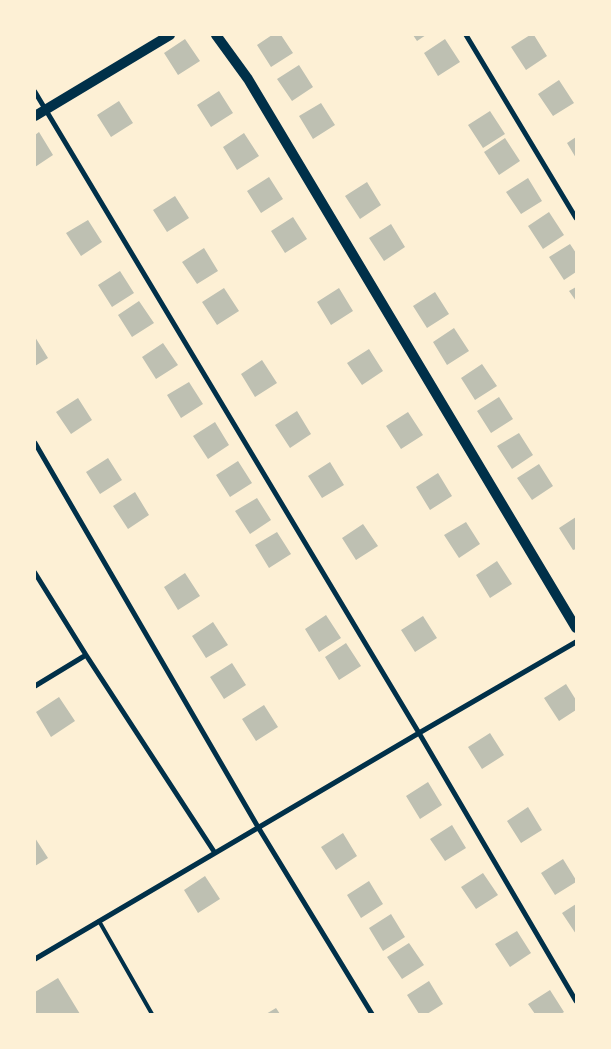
<!DOCTYPE html>
<style>
body{margin:0}
#map{position:relative;width:611px;height:1049px;overflow:hidden;background:#fdf0d5;font-family:Bitter,serif}
canvas{display:block}
.frame{position:absolute;inset:0;border:36px solid #fdf0d5;pointer-events:none}
</style>
<div id="map">
<canvas width="611" height="1049"></canvas>
<div class="frame"></div>
</div>
<script>
const ctx = document.querySelector('canvas').getContext('2d');
ctx.lineJoin = 'round';
function paint(path, color) {
  ctx.fillStyle = color;
  ctx.fill(path, 'evenodd');
}
function poly(rows) {
  const path = new Path2D();
  for (const r of rows) {
    path.moveTo(r[0], r[1]);
    for (let i = 2; i < r.length; i += 2) path.lineTo(r[i], r[i + 1]);
  }
  return path;
}
function trace(path, color, width, dash) {
  ctx.strokeStyle = color;
  ctx.lineWidth = width;
  ctx.lineCap = dash ? 'butt' : 'round';
  ctx.setLineDash(dash || []);
  ctx.stroke(path);
}
paint(poly([
 [272,35,281,35,293,53,271,67,257,45],
 [413,35,426,35,417,41],
 [530,35,534,35,547,56,526,70,511,47],
 [185,39,200,61,178,75,164,53],
 [445,39,460,62,438,76,424,53],
 [299,65,313,87,292,101,277,79],
 [559,80,574,103,553,116,538,94],
 [219,91,233,113,211,127,197,105],
 [119,101,133,123,111,137,97,115],
 [321,103,335,125,313,139,299,116],
 [490,111,505,134,483,148,468,125],
 [39,132,53,155,35,167,35,135],
 [244,133,259,156,237,170,223,147],
 [576,137,576,158,567,143],
 [505,138,520,161,499,175,484,152],
 [269,177,283,199,261,213,247,191],
 [528,178,542,201,521,214,506,192],
 [367,182,381,205,360,219,345,196],
 [175,196,189,218,167,232,153,210],
 [549,212,564,235,543,249,528,226],
 [293,217,307,239,285,253,271,231],
 [88,220,102,242,81,256,66,233],
 [391,224,405,247,384,261,369,238],
 [570,244,576,253,576,272,564,280,549,257],
 [204,248,218,271,197,284,182,262],
 [120,271,134,293,112,307,98,285],
 [576,287,576,301,569,291],
 [224,288,239,311,217,325,202,302],
 [339,288,353,311,331,325,317,302],
 [435,292,449,314,427,328,413,306],
 [139,301,154,323,132,337,118,315],
 [454,328,469,351,447,365,433,342],
 [35,337,48,358,35,366],
 [163,343,178,365,156,379,142,357],
 [369,349,383,371,362,385,347,363],
 [262,360,277,383,255,397,241,374],
 [482,364,497,386,475,400,461,378],
 [189,382,203,404,181,418,167,395],
 [499,397,513,419,491,433,477,411],
 [78,398,92,420,71,434,56,412],
 [297,411,311,434,290,448,275,425],
 [408,412,423,435,401,449,386,426],
 [215,422,229,445,208,459,193,436],
 [519,433,533,455,512,469,497,446],
 [108,458,122,480,100,494,86,472],
 [238,461,252,483,230,497,216,475],
 [330,462,344,485,322,498,308,476],
 [539,464,553,486,532,500,517,478],
 [438,473,452,496,430,510,416,487],
 [135,492,149,515,128,529,113,506],
 [257,498,271,520,250,534,235,511],
 [576,517,576,549,573,550,559,528],
 [466,522,480,544,459,558,444,535],
 [363,524,378,546,356,560,342,538],
 [277,532,291,554,269,568,255,545],
 [497,561,512,584,490,598,476,575],
 [185,573,200,596,178,610,164,587],
 [326,615,341,638,319,652,305,629],
 [423,616,437,638,415,652,401,630],
 [213,622,228,645,206,658,192,636],
 [346,643,361,666,339,680,325,657],
 [232,663,246,685,224,699,210,677],
 [566,684,576,700,576,710,559,721,544,698],
 [59,697,75,721,51,737,36,712],
 [264,705,278,727,256,741,242,719],
 [490,733,504,755,482,769,468,747],
 [428,782,442,805,420,819,406,796],
 [528,807,542,830,521,843,507,821],
 [452,825,466,848,445,861,430,839],
 [343,833,357,856,336,870,321,847],
 [35,838,48,858,35,866],
 [563,859,576,880,576,882,555,895,541,873],
 [483,873,498,895,476,909,461,887],
 [205,876,220,899,198,913,184,890],
 [369,881,383,904,361,918,347,895],
 [576,904,576,934,562,913],
 [391,914,405,937,383,951,369,928],
 [517,931,531,953,510,967,495,944],
 [409,943,424,965,402,979,387,957],
 [58,978,80,1014,35,1014,35,992],
 [429,981,443,1004,427,1014,419,1014,407,995],
 [550,990,564,1012,561,1014,535,1014,528,1004],
 [276,1008,280,1014,266,1014]
]), '#bec0b2');
trace(poly([
 [99,921,152,1014]
]), '#003049', 4);
trace(poly([
 [466,35,576,218],
 [35,92,419,733,576,1001],
 [35,443,258,827,372,1014],
 [35,573,86,655,215,853],
 [35,686,86,655],
 [35,959,419,733,576,642]
]), '#003049', 5);
trace(poly([
 [216,35,248,79,576,628],
 [35,116,170,35]
]), '#003049', 10);
</script>
